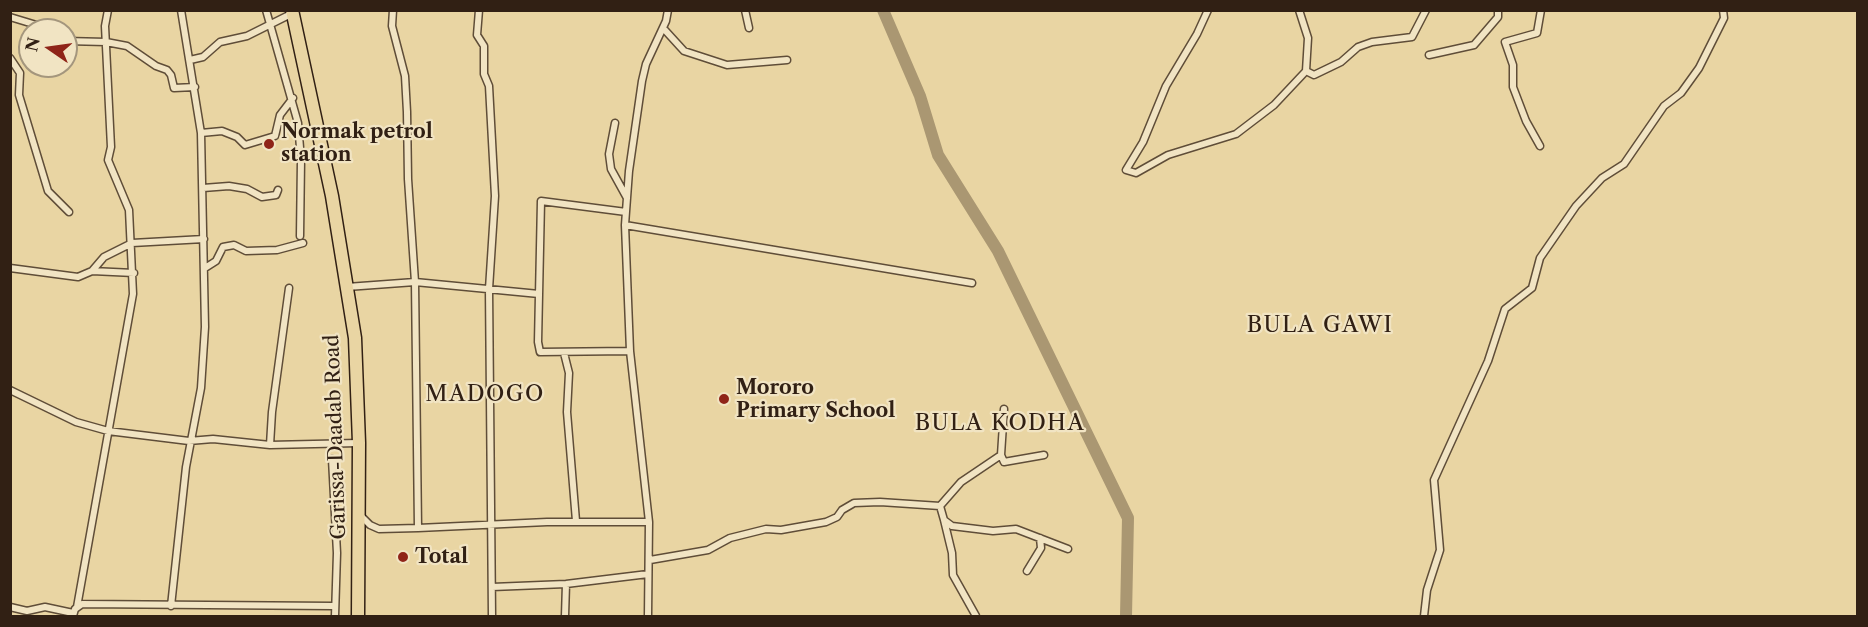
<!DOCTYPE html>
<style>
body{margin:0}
#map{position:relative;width:1868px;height:627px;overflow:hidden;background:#e9d5a3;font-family:"Libre Caslon Text",serif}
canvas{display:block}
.frame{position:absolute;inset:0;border:12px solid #312014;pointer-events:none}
.north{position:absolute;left:18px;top:18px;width:60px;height:60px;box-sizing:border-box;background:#f1e4c3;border:2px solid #a4967d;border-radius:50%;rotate:283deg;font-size:16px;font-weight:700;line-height:24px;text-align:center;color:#312014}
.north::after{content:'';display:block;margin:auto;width:21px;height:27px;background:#8f2418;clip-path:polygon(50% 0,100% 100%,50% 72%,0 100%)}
</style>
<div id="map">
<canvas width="1868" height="627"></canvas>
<div class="frame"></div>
<div class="north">N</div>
</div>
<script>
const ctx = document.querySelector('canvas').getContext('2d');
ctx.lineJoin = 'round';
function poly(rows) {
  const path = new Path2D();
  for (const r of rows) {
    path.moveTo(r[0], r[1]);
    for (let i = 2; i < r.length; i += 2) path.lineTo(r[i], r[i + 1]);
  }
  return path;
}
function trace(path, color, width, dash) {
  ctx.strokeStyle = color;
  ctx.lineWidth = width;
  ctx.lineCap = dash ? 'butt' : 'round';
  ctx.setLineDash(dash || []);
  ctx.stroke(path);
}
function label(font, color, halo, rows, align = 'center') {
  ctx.font = font + ' "Libre Caslon Text",serif';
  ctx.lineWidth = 4.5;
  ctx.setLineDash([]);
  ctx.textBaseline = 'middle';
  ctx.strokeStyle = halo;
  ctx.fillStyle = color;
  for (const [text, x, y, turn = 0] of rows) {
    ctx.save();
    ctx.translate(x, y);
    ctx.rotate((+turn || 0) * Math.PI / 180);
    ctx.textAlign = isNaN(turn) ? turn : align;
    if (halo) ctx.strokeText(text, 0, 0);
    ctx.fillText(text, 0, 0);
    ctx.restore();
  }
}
trace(poly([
 [883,10,920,96,938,155,998,251,1128,518,1126,616]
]), '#aa9772', 12);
const street = poly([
 [266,10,298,123,301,160,300,236],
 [393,10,392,26,405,76,407,112,408,179,415,282,418,528,547,522,649,522],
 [479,10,477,35,484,46,484,74,489,86,495,196,489,289,492,616],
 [745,10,749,28],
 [1208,10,1197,34,1166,86,1143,142,1126,170,1136,173,1168,155,1236,134,1274,105,1306,71,1308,38,1299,10],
 [10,17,53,30],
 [663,28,684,51,727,65,787,60],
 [66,41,106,42,127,46,156,66,167,70,171,75,174,88,195,87],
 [1429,55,1474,45,1498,17,1498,10],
 [10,58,20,73,19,95,48,191,69,212],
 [190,60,203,57,220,42,247,36,293,13],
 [1306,71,1314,75,1341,62,1358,47,1372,42,1412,37,1426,10],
 [615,123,609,154,611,169,627,198],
 [201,133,222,131,237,137,245,145,275,136,280,115,293,98],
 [1540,146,1526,121,1513,87,1513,65,1505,42,1537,33,1541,10],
 [203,188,229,186,247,189,262,197,276,195,278,190],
 [626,212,541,201,538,342,540,352,630,351],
 [625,225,972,283],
 [10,268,78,277,92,271,104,257,132,243,204,239],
 [205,268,216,261,223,247,234,245,246,251,277,250,303,243],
 [92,271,134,273],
 [347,287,415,282,539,294],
 [564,353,569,373,567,412,576,521],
 [10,390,76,422,108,431,189,441,213,439,270,445,358,443],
 [270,445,272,412,289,288],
 [1001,455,1004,462,1044,455],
 [332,459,337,553,335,616],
 [940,506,961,482,1001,455,1004,409],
 [360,515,370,525,379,529,418,528],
 [944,520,952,553,953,575,976,616],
 [650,560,708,550,730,538,766,529,781,530,826,522,837,517,842,510,854,503,880,502,940,506,944,520,952,526,993,531,1016,529,1068,549],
 [1027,571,1041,548,1040,538],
 [492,587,566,584,648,574],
 [171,606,186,467,201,388,205,327,201,133,181,10],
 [10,607,27,611,45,607,73,613],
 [77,607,133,294,129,210,108,160,111,147,105,26,108,10],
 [73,616,75,609,82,604,333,606],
 [565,616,566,584],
 [648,616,649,522,630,351,625,225,629,171,642,81,646,64,666,21,668,10],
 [1424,616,1427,590,1440,550,1434,480,1488,361,1505,309,1532,288,1540,258,1576,206,1602,178,1624,164,1664,106,1681,93,1699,68,1724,18,1723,10]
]);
const highway = poly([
 [292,10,332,196,355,338,359,443,358,616]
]);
trace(street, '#5f4d38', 9);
trace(highway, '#312014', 15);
trace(street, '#f1e4c3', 6);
trace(highway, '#e9d5a3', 12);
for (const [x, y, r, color] of [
 [269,144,6,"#8f2418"],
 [724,399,6,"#8f2418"],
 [403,557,6,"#8f2418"]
]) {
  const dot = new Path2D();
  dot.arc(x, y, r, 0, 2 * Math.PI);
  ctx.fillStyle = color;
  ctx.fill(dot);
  trace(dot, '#f1e4c3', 2);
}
label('bold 20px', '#312014', '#f1e4c3', [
 ["Normak petrol",281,132],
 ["station",281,155],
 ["Mororo",736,388],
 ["Primary School",736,411],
 ["Total",415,557]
], 'left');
label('20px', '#312014', '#f1e4c3', [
 ["Garissa-Daadab Road",336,437,-92]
]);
ctx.letterSpacing = '1.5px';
label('22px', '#312014', '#f1e4c3', [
 ["BULA GAWI",1320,326],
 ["MADOGO",485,395],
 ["BULA KODHA",1000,424]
]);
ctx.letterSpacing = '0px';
</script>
